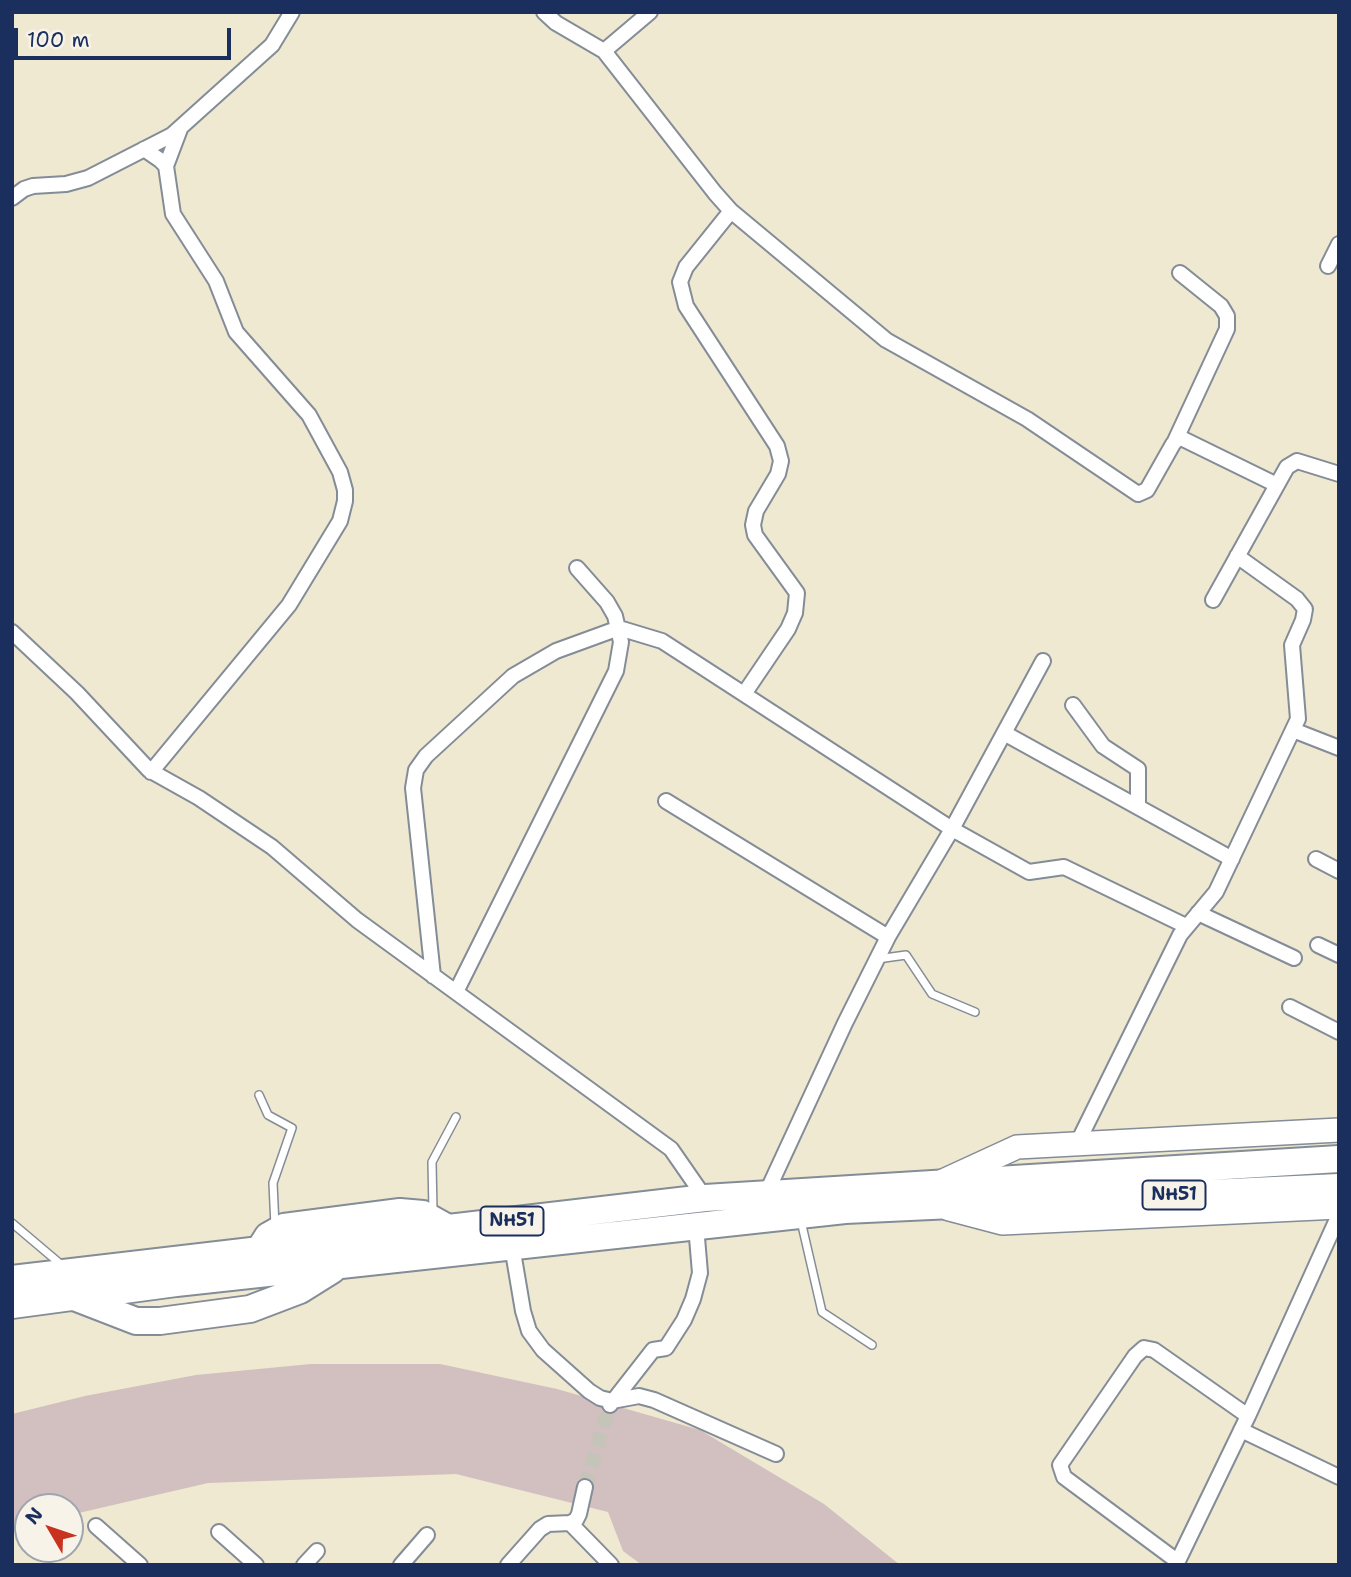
<!DOCTYPE html>
<style>
body{margin:0}
#map{position:relative;width:1351px;height:1577px;overflow:hidden;background:#eee9d0;font-family:"Shantell Sans",sans-serif}
canvas{display:block}
.frame{position:absolute;inset:0;border:14px solid #1b2f5e;pointer-events:none}
.north{position:absolute;left:14px;top:1493px;width:70px;height:70px;box-sizing:border-box;background:#f7f3e8;border:2px solid #9fa5b1;border-radius:50%;rotate:309deg;font-size:19px;font-weight:700;line-height:28px;text-align:center;color:#1b2f5e}
.north::after{content:'';display:block;margin:auto;width:24px;height:32px;background:#c8321e;clip-path:polygon(50% 0,100% 100%,50% 72%,0 100%)}
.scale{position:absolute;left:14px;top:28px;width:217px;height:32px;box-sizing:border-box;border:4px solid #1b2f5e;border-top:0;padding-left:9px;font-size:21px;line-height:24px;white-space:nowrap;color:#1b2f5e;-webkit-text-stroke:5px #f7f3e8;paint-order:stroke}
</style>
<div id="map">
<canvas width="1351" height="1577"></canvas>
<div class="frame"></div>
<div class="north">N</div>
<div class="scale">100 m</div>
</div>
<script>
const ctx = document.querySelector('canvas').getContext('2d');
ctx.lineJoin = 'round';
function paint(path, color) {
  ctx.fillStyle = color;
  ctx.fill(path, 'evenodd');
}
function poly(rows) {
  const path = new Path2D();
  for (const r of rows) {
    path.moveTo(r[0], r[1]);
    for (let i = 2; i < r.length; i += 2) path.lineTo(r[i], r[i + 1]);
  }
  return path;
}
function trace(path, color, width, dash) {
  ctx.strokeStyle = color;
  ctx.lineWidth = width;
  ctx.lineCap = dash ? 'butt' : 'round';
  ctx.setLineDash(dash || []);
  ctx.stroke(path);
}
function label(font, color, halo, rows, align = 'center') {
  ctx.font = font + ' "Shantell Sans",sans-serif';
  ctx.lineWidth = 5;
  ctx.setLineDash([]);
  ctx.textBaseline = 'middle';
  ctx.strokeStyle = halo;
  ctx.fillStyle = color;
  for (const [text, x, y, turn = 0] of rows) {
    ctx.save();
    ctx.translate(x, y);
    ctx.rotate((+turn || 0) * Math.PI / 180);
    ctx.textAlign = isNaN(turn) ? turn : align;
    if (halo) ctx.strokeText(text, 0, 0);
    ctx.fillText(text, 0, 0);
    ctx.restore();
  }
}
paint(poly([
 [311,1364,440,1364,557,1389,700,1430,824,1504,900,1565,642,1565,623,1551,608,1512,456,1474,208,1483,70,1515,70,1507,28,1507,28,1525,12,1529,12,1414,85,1396,196,1375]
]), '#d2bfbf');
trace(poly([
 [585,1487,609,1407]
]), '#c4c4b9', 14, [14, 7]);
const lane = poly([
 [877,959,906,955,932,994,975,1012],
 [259,1095,268,1115,292,1128,273,1183,275,1226],
 [433,1212,432,1162,456,1117],
 [801,1221,822,1312,872,1345],
 [12,1223,64,1267]
]);
const street = poly([
 [544,12,556,23,604,51,715,193,731,211,886,340,1027,419,1138,494,1147,490,1173,444,1178,438,1181,438,1277,485],
 [604,51,650,12],
 [144,149,160,160,166,166,173,214,216,281,236,332,309,415,340,472,345,490,345,501,340,521,289,605,151,772],
 [166,166,180,129],
 [12,198,24,189,33,186,66,184,88,178,172,135,272,45,292,12],
 [731,211,686,267,680,282,686,306,777,446,781,461,778,474,756,511,753,525,755,535,797,593,795,613,788,629,744,694],
 [1328,266,1339,244],
 [1175,441,1227,329,1227,316,1221,306,1180,273],
 [1213,600,1287,467,1297,461,1339,474],
 [12,632,77,693,149,770,199,798,272,847,357,920,671,1149,705,1198],
 [1073,705,1103,746,1138,769,1138,807],
 [1293,730,1339,748],
 [1004,733,1232,859],
 [666,801,888,937],
 [1316,859,1339,871],
 [1198,913,1294,958],
 [1318,945,1339,955],
 [433,976,413,788,416,770,426,756,513,676,556,651,619,628,662,641,952,829,1029,872,1064,867,1186,926],
 [456,992,616,671,621,642,615,616,607,602,577,568],
 [1290,1007,1339,1032],
 [1077,1144,1180,935,1216,892,1298,719,1292,645,1303,620,1305,609,1297,599,1237,556],
 [765,1196,845,1023,888,937,952,829,1043,661],
 [512,1246,523,1311,529,1331,543,1350,589,1391,600,1398,612,1401,639,1396,654,1400,776,1454],
 [610,1405,653,1350,666,1348,684,1320,693,1299,700,1273,696,1226],
 [1241,1430,1339,1477],
 [570,1523,611,1565],
 [96,1526,140,1565],
 [219,1532,256,1565],
 [1177,1561,1064,1477,1060,1465,1135,1356,1144,1348,1154,1350,1248,1416],
 [304,1565,317,1551],
 [401,1565,427,1535],
 [508,1565,540,1529,548,1524,570,1523,576,1520,579,1514,585,1487],
 [1176,1565,1248,1416,1339,1215]
]);
const primary = poly([
 [943,1181,1017,1147,1339,1130],
 [949,1209,1002,1223,1339,1207]
]);
const highway = poly([
 [259,1250,268,1236,284,1227,400,1212,423,1214,448,1228],
 [12,1279,705,1198,1339,1159],
 [74,1297,136,1321,160,1321,250,1309,300,1290,332,1270],
 [12,1305,176,1283,845,1210,1339,1187]
]);
trace(lane, '#848c97', 10);
trace(street, '#848c97', 18);
trace(primary, '#848c97', 26);
trace(highway, '#848c97', 30);
trace(lane, '#fff', 7);
trace(street, '#fff', 14);
trace(primary, '#fff', 23);
trace(highway, '#fff', 26);
for (const [x, y, w] of [
 [1174,1195,63],
 [512,1221,63]
]) {
  const box = new Path2D();
  box.roundRect(x - w / 2, y - 14.5, w, 29, 5);
  ctx.fillStyle = '#f7f3e8';
  ctx.fill(box);
  trace(box, '#1b2f5e', 2);
}
label('bold 18px', '#1b2f5e', null, [
 ["NH51",1174,1195],
 ["NH51",512,1221]
]);
</script>
